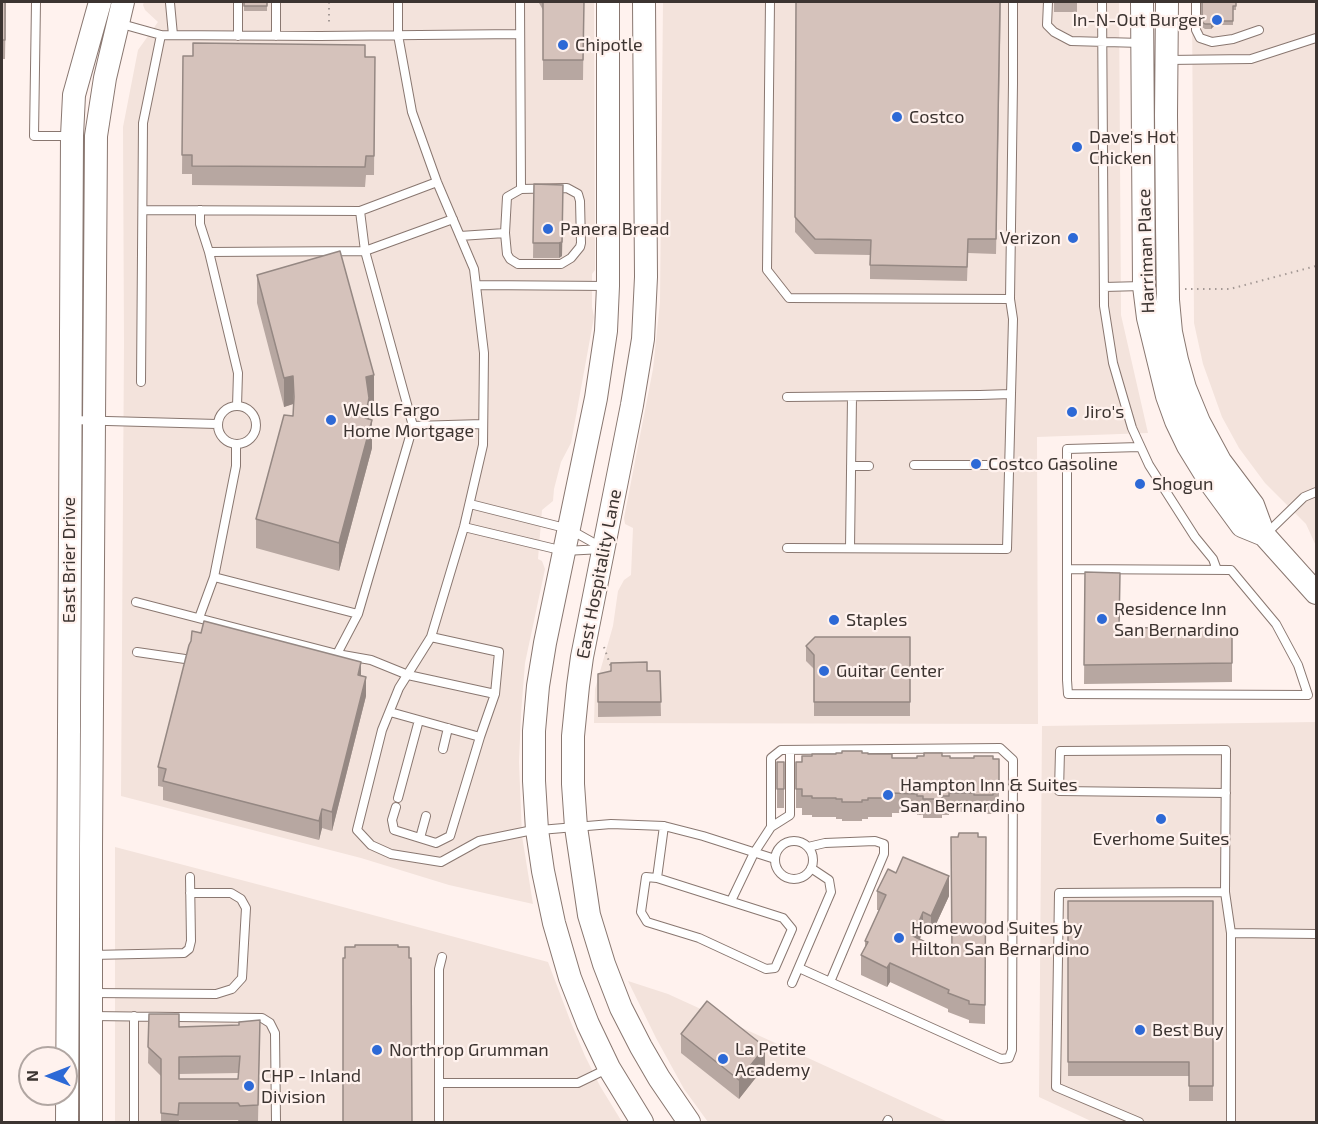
<!DOCTYPE html>
<style>
body{margin:0}
#map{position:relative;width:1318px;height:1124px;overflow:hidden;background:#fff2ee;font-family:"Exo 2",sans-serif}
canvas{display:block}
.frame{position:absolute;inset:0;border:3px solid #3c3431;pointer-events:none}
.north{position:absolute;left:18px;top:1046px;width:60px;height:60px;box-sizing:border-box;background:#fff2ee;border:2px solid #b1a6a2;border-radius:50%;rotate:270deg;font-size:16px;font-weight:700;line-height:24px;text-align:center;color:#3c3431}
.north::after{content:'';display:block;margin:auto;width:21px;height:27px;background:#2d69d6;clip-path:polygon(50% 0,100% 100%,50% 72%,0 100%)}
</style>
<div id="map">
<canvas width="1318" height="1124"></canvas>
<div class="frame"></div>
<div class="north">N</div>
</div>
<script>
const ctx = document.querySelector('canvas').getContext('2d');
ctx.lineJoin = 'round';
function paint(path, color) {
  ctx.fillStyle = color;
  ctx.fill(path, 'evenodd');
}
function poly(rows) {
  const path = new Path2D();
  for (const r of rows) {
    if (r.length === 3) {
      path.moveTo(r[0] + r[2], r[1]);
      path.arc(r[0], r[1], r[2], 0, 2 * Math.PI);
      continue;
    }
    path.moveTo(r[0], r[1]);
    for (let i = 2; i < r.length; i += 2) path.lineTo(r[i], r[i + 1]);
  }
  return path;
}
function trace(path, color, width, dash) {
  ctx.strokeStyle = color;
  ctx.lineWidth = width;
  ctx.lineCap = dash ? 'butt' : 'round';
  ctx.setLineDash(dash || []);
  ctx.stroke(path);
}
function label(font, color, halo, rows, align = 'center') {
  ctx.font = font + ' "Exo 2",sans-serif';
  ctx.lineWidth = 4.5;
  ctx.setLineDash([]);
  ctx.textBaseline = 'middle';
  ctx.strokeStyle = halo;
  ctx.fillStyle = color;
  for (const [text, x, y, turn = 0] of rows) {
    ctx.save();
    ctx.translate(x, y);
    ctx.rotate((+turn || 0) * Math.PI / 180);
    ctx.textAlign = isNaN(turn) ? turn : align;
    if (halo) ctx.strokeText(text, 0, 0);
    ctx.fillText(text, 0, 0);
    ctx.restore();
  }
}
paint(poly([
 [144,2,594,2,595,270,592,274,592,307,594,317,571,443,561,462,554,489,553,501,542,510,538,559,542,561,545,569,525,663,521,714,519,762,522,836,533,904,449,885,361,858,121,796,124,344,123,127,138,50,158,22,145,10,143,5],
 [663,2,1119,2,1121,315,1148,433,1037,437,1038,724,594,723,595,689,613,626,618,591,624,580,631,575,633,528,625,524,624,518,653,369,660,302],
 [1192,2,1316,2,1316,546,1306,524,1265,483,1239,448,1222,417,1203,364,1194,323],
 [1316,722,1316,1122,1093,1122,1039,1097,1042,726],
 [115,847,287,892,548,962,570,1020,585,1056,600,1086,622,1122,115,1122],
 [628,981,668,994,948,1122,708,1122,684,1089,656,1038]
]), '#f3e3dc');
const lane = poly([
 [36,2,34,136,71,136],
 [276,2,276,36],
 [398,2,398,35,412,112,437,182,474,269,484,353,483,445,464,527,431,637,399,688,382,730,357,830,371,845,391,854,441,862,479,841,528,831,611,824,664,826,703,836,775,859],
 [770,2,767,270,789,298,1010,299,1013,319,1011,394,980,395,787,397],
 [1048,2,1047,25,1054,32,1071,41,1141,43],
 [1102,2,1104,306,1113,363,1132,428,1149,465,1195,537,1213,559,1217,570],
 [1196,2,1196,30,1200,38,1212,42,1233,39,1259,30],
 [170,3,173,35],
 [118,23,161,35,320,36,520,34],
 [238,36,238,2],
 [1167,60,1251,59,1316,38],
 [143,210,360,211,437,182],
 [200,210,200,224,209,252,238,373,237,406],
 [505,233,507,254,510,259,518,264,561,264,571,258,580,247,581,243,580,201,578,194,567,188,521,189],
 [460,236,505,233,507,197,521,189,520,2],
 [209,252,365,251,453,219],
 [476,285,608,286],
 [1104,287,1142,286],
 [1010,299,1013,83,1013,2],
 [141,382,143,123,161,35],
 [237,425,19],
 [71,420,217,424],
 [413,426,483,424],
 [914,465,1009,465],
 [851,466,869,466],
 [470,504,569,529,601,547],
 [464,527,564,551,603,549],
 [1267,533,1304,497,1316,492],
 [787,548,1007,549,1011,394],
 [850,548,852,397],
 [1067,569,1231,570,1276,624,1298,665,1308,695,1068,694,1067,680,1067,449,1140,447],
 [214,577,358,614],
 [136,602,337,654,371,660,408,675,495,694],
 [199,618,214,577,236,466,236,445],
 [137,652,185,659],
 [337,654,358,614,413,426,365,251,360,211],
 [390,712,480,737,495,694,499,652,431,637],
 [443,749,448,728],
 [1226,793,1059,791,1060,751,1226,750,1225,892,1231,933],
 [398,798,419,720],
 [396,807,392,820,394,830,436,843,450,836,480,737],
 [771,827,790,815,790,750],
 [420,838,426,816],
 [794,860,19],
 [808,847,825,843,875,841,884,844,884,854,830,982],
 [657,878,646,877,641,912,647,922,699,938,766,969,775,968,792,929,783,918,657,878,664,826],
 [731,901,754,853,771,827,771,758,781,750,1000,748,1013,760,1012,1050,1009,1058,1001,1059,799,968],
 [92,955,184,953,189,949,191,941,190,877],
 [792,983,831,892,829,880,811,868],
 [93,993,216,994,232,989,242,978,246,908,241,899,231,893,190,893],
 [91,1016,262,1018,270,1023,275,1033,276,1122],
 [134,1016,134,1122],
 [440,1083,578,1083,609,1068],
 [439,1120,439,969,442,957],
 [887,1122,888,1120],
 [1139,1122,1056,1087,1059,893,1225,892],
 [1231,1122,1231,933,1316,934]
]);
const secondary = poly([
 [608,2,608,286,606,331,596,398,545,643,538,686,534,731,534,781,537,830,543,871,554,923,570,978,588,1024,609,1068,642,1122],
 [644,2,646,277,643,339,632,405,582,657,578,686,573,736,573,784,576,827,589,915,604,964,621,1008,641,1047,659,1078,689,1122],
 [1142,2,1144,286,1148,318,1167,396,1176,421,1188,446,1212,485,1242,526,1264,535,1316,593],
 [1167,2,1166,115,1167,227,1168,300,1171,332,1177,360,1185,388,1199,422,1220,461,1253,505,1264,535],
 [67,1122,72,136,74,95,100,2],
 [91,1122,91,846,96,136,105,78,123,2]
]);
trace(lane, '#897770', 10);
trace(secondary, '#897770', 24);
trace(poly([
 [329,2,329,26],
 [1185,289,1230,289,1316,266],
 [604,647,612,670]
]), '#a49995', 2, [1.5, 4.5]);
trace(lane, '#fff', 8);
trace(secondary, '#fff', 22);
paint(poly([
 [2,2,6,2,5,59,2,59],
 [180,2,207,2,207,3,180,3],
 [244,2,267,2,267,11,244,11],
 [539,2,584,2,583,80,543,80,543,10,539,3],
 [796,2,1001,2,996,254,968,253,967,281,870,279,870,255,815,254,795,232],
 [1054,2,1077,2,1077,12,1054,12],
 [1202,2,1236,2,1236,10,1233,10,1233,25,1215,25,1211,29,1205,29,1202,27],
 [183,56,375,57,374,175,366,175,365,187,192,185,192,174,182,174],
 [534,184,563,185,562,256,559,258,533,258],
 [257,275,374,403,369,404,369,419,372,448,339,571,256,548,256,519,293,416,293,404,284,407,257,303],
 [1085,572,1120,628,1232,627,1232,682,1084,684],
 [910,637,910,716,814,716,814,669,806,661,806,646],
 [647,671,660,671,661,716,598,717,598,674],
 [361,676,366,696,332,831,322,828,319,840,163,800,163,787,158,786,158,767],
 [862,753,892,758,917,758,942,756,950,758,999,759,999,810,993,810,993,814,974,814,974,812,949,812,949,815,942,815,942,818,923,818,923,815,917,815,917,813,892,813,892,817,868,817,868,819,862,819,862,821,842,821,842,819,836,819,836,817,812,817,812,815,802,815,802,808,796,808,796,762,802,762,812,756],
 [777,762,784,762,784,808,777,808],
 [958,837,986,837,985,1024,969,1023,969,1020,948,1012,948,1009,890,982,887,987,861,975,861,955,865,947,865,941,879,910,877,910,877,891,896,873,949,896,931,935,923,931,920,939,951,955],
 [1068,901,1213,901,1213,1101,1189,1101,1189,1076,1068,1076],
 [149,1014,179,1027,239,1025,260,1020,258,1122,239,1122,238,1120,179,1120,179,1122,161,1122,161,1076,148,1063],
 [239,1073,238,1079,179,1079,179,1074],
 [681,1034,765,1066,739,1099,681,1053]
]), '#b7a7a1');
paint(poly([
 [1215,21,1215,25,1211,29,1211,24],
 [563,185,562,256,559,258,559,243],
 [374,375,374,403,369,404,369,427,365,418,366,377],
 [293,376,293,404,284,407,284,378],
 [372,420,372,448,339,571,339,543],
 [361,662,361,681,358,675],
 [366,677,366,696,332,831,332,812],
 [322,809,322,828,319,840,319,821],
 [949,876,949,896,931,935,931,916],
 [923,912,923,931,913,955,913,936],
 [890,963,890,982,887,987,887,968],
 [765,1047,765,1066,739,1099,739,1080]
]), '#958883');
const building = poly([
 [2,2,5,2,5,40,2,40,2,2],
 [244,2,267,2,267,6,244,6,244,2],
 [543,2,584,2,583,60,543,60,543,2],
 [796,2,1000,2,996,239,968,239,967,267,870,265,871,240,815,239,795,217,796,2],
 [1202,2,1236,2,1236,6,1233,6,1233,21,1215,21,1211,24,1205,24,1202,22,1202,2],
 [193,43,365,45,365,57,375,57,374,156,366,156,365,167,192,166,192,155,182,155,183,56,193,56,193,43],
 [534,184,563,185,562,242,559,243,533,243,534,184],
 [340,251,374,375,366,377,369,398,365,418,372,420,339,543,256,519,284,415,293,416,294,397,293,376,284,378,257,275,340,251],
 [1085,572,1120,573,1119,628,1232,627,1232,663,1084,665,1085,572],
 [204,621,361,662,358,675,366,677,332,812,322,809,319,821,163,781,166,769,158,767,189,645,191,641,192,631,201,633,204,621],
 [815,637,910,637,910,702,814,702,814,655,806,646,815,637],
 [647,662,647,671,660,671,661,702,598,702,598,674,611,671,611,663,647,662],
 [842,751,862,751,862,753,868,753,868,754,892,754,892,758,917,758,917,756,924,756,924,753,942,753,942,756,950,756,950,758,974,758,974,756,993,756,993,759,999,759,999,791,993,791,993,795,974,795,974,793,949,793,949,796,942,796,942,799,923,799,923,796,917,796,917,794,892,793,892,798,868,798,868,800,862,800,862,802,842,802,842,799,836,799,836,798,812,798,812,796,802,796,802,789,796,789,796,762,802,762,802,756,812,756,812,754,836,754,836,753,842,753,842,751],
 [777,762,784,762,784,789,777,789,777,762],
 [959,833,978,833,978,837,986,837,985,1005,969,1004,969,1001,948,993,949,990,890,963,887,968,861,955,868,942,865,941,886,895,877,891,888,869,896,873,903,857,949,876,931,916,923,912,913,936,952,955,951,837,958,837,959,833],
 [1068,901,1213,901,1213,1086,1189,1086,1189,1062,1068,1062,1068,901],
 [355,945,398,945,398,947,409,947,409,958,411,958,412,1122,343,1122,343,958,345,958,345,947,355,947,355,945],
 [707,1001,765,1047,739,1080,681,1034,707,1001],
 [149,1014,179,1014,179,1027,239,1025,239,1022,260,1020,258,1105,240,1106,238,1103,179,1103,178,1115,161,1113,161,1059,148,1047,149,1014],
 [240,1056,238,1079,179,1079,179,1057,240,1056]
]);
paint(building, '#d5c2bb');
trace(building, '#958883', 1.5);
for (const [x, y, r, color] of [
 [1217,20,6,"#2d69d6"],
 [563,45,6,"#2d69d6"],
 [897,117,6,"#2d69d6"],
 [1077,147,6,"#2d69d6"],
 [548,229,6,"#2d69d6"],
 [1073,238,6,"#2d69d6"],
 [1072,412,6,"#2d69d6"],
 [331,420,6,"#2d69d6"],
 [976,464,6,"#2d69d6"],
 [1140,484,6,"#2d69d6"],
 [1102,619,6,"#2d69d6"],
 [834,620,6,"#2d69d6"],
 [824,671,6,"#2d69d6"],
 [888,795,6,"#2d69d6"],
 [1161,819,6,"#2d69d6"],
 [899,938,6,"#2d69d6"],
 [1140,1030,6,"#2d69d6"],
 [377,1050,6,"#2d69d6"],
 [723,1059,6,"#2d69d6"],
 [249,1086,6,"#2d69d6"]
]) {
  const dot = new Path2D();
  dot.arc(x, y, r, 0, 2 * Math.PI);
  ctx.fillStyle = color;
  ctx.fill(dot);
  trace(dot, '#fff2ee', 2);
}
label('18px', '#3c3431', '#fff2ee', [
 ["In-N-Out Burger",1205,20,"right"],
 ["Chipotle",575,45],
 ["Costco",909,117],
 ["Dave's Hot",1089,137],
 ["Chicken",1089,158],
 ["Panera Bread",560,229],
 ["Verizon",1061,238,"right"],
 ["Wells Fargo",343,410],
 ["Home Mortgage",343,431],
 ["Jiro's",1084,412],
 ["Costco Gasoline",988,464],
 ["Shogun",1152,484],
 ["Residence Inn",1114,609],
 ["San Bernardino",1114,630],
 ["Staples",846,620],
 ["Guitar Center",836,671],
 ["Hampton Inn & Suites",900,785],
 ["San Bernardino",900,806],
 ["Everhome Suites",1161,839,"center"],
 ["Homewood Suites by",911,928],
 ["Hilton San Bernardino",911,949],
 ["Best Buy",1152,1030],
 ["La Petite",735,1049],
 ["Academy",735,1070],
 ["Northrop Grumman",389,1050],
 ["CHP - Inland",261,1076],
 ["Division",261,1097]
], 'left');
label('18px', '#3c3431', '#fff2ee', [
 ["Harriman Place",1146,251,-92],
 ["East Brier Drive",69,560,-90],
 ["East Hospitality Lane",599,574,-79]
]);
</script>
